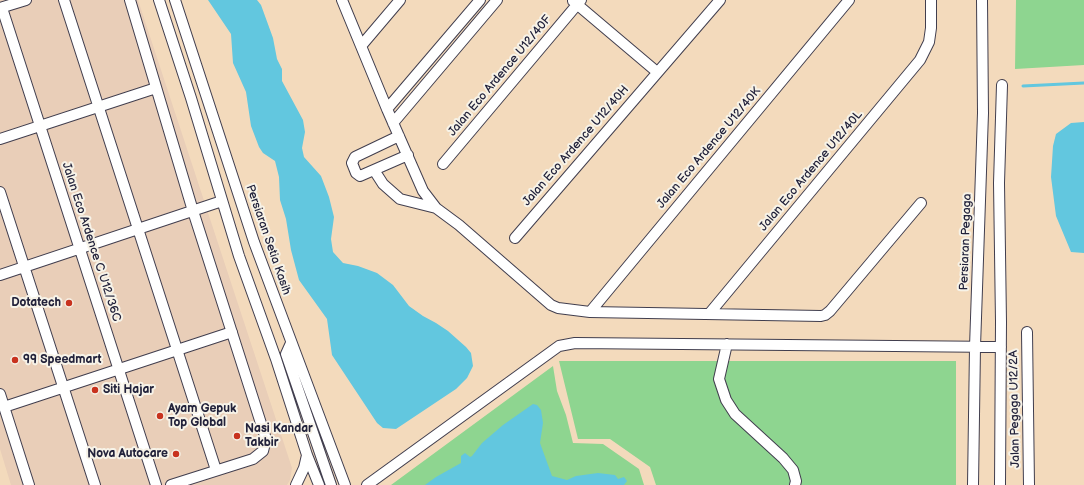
<!DOCTYPE html>
<style>
body{margin:0}
canvas{display:block;background:#f3dabc}
</style>
<canvas width="1084" height="485"></canvas>
<script>
const ctx = document.querySelector('canvas').getContext('2d');
ctx.lineJoin = 'round';
function paint(path, color) {
  ctx.fillStyle = color;
  ctx.fill(path, 'evenodd');
}
function poly(rows) {
  const path = new Path2D();
  for (const r of rows) {
    path.moveTo(r[0], r[1]);
    for (let i = 2; i < r.length; i += 2) path.lineTo(r[i], r[i + 1]);
  }
  return path;
}
function trace(path, color, width, dash) {
  ctx.strokeStyle = color;
  ctx.lineWidth = width;
  ctx.lineCap = dash ? 'butt' : 'round';
  ctx.setLineDash(dash || []);
  ctx.stroke(path);
}
function label(font, color, halo, rows, align = 'center') {
  ctx.font = font + ' "Balsamiq Sans",sans-serif';
  ctx.lineWidth = 4;
  ctx.setLineDash([]);
  ctx.textBaseline = 'middle';
  ctx.strokeStyle = halo;
  ctx.fillStyle = color;
  for (const [text, x, y, turn = 0] of rows) {
    ctx.save();
    ctx.translate(x, y);
    ctx.rotate((+turn || 0) * Math.PI / 180);
    ctx.textAlign = isNaN(turn) ? turn : align;
    if (halo) ctx.strokeText(text, 0, 0);
    ctx.fillText(text, 0, 0);
    ctx.restore();
  }
}
paint(poly([
 [0,0,138,0,292,468,290,480,287,485,11,485,0,449]
]), '#e9ceb8');
paint(poly([
 [1016,0,1084,0,1084,65,1015,69],
 [559,361,956,361,956,485,656,485,650,467,610,439,578,439],
 [553,366,557,391,566,415,573,443,603,444,639,469,644,485,391,485]
]), '#8ed590');
paint(poly([
 [208,0,257,0,261,5,273,38,277,59,282,69,282,81,303,120,305,132,302,148,304,157,321,176,329,197,334,217,331,239,333,252,343,263,358,266,377,273,393,285,409,306,423,316,436,323,448,331,466,347,471,353,473,366,467,378,456,389,396,429,383,428,377,423,332,355,327,319,299,280,291,250,286,219,280,200,279,177,275,161,263,153,259,147,251,126,246,92,233,63,231,34],
 [1084,122,1084,253,1071,252,1056,216,1051,177,1053,146,1056,134,1071,123],
 [533,404,537,405,541,410,543,423,540,443,552,476,567,480,576,476,598,473,615,475,618,479,624,477,627,481,624,485,425,485,436,477,461,463,461,456,465,453,470,457,472,456,482,443,503,425]
]), '#62c7df');
trace(poly([
 [1023,86,1084,83]
]), '#62c7df', 3);
const minor = poly([
 [64,0,216,470],
 [130,0,193,211,266,439,263,451,253,459,171,485],
 [159,0,191,98,239,256,276,359,307,455,319,485],
 [175,0,254,242,345,485],
 [342,0,387,109,423,191,436,208,459,225,551,305,558,308,590,312,821,316,825,315,830,311,921,203],
 [573,1,657,72],
 [0,8,26,0],
 [2,8,156,485],
 [361,46,400,0],
 [387,109,480,0],
 [393,123,497,0],
 [399,136,355,157,352,163,356,173,360,176,408,155],
 [0,139,156,88],
 [443,164,581,0],
 [374,170,383,184,400,199,436,208],
 [0,192,95,485],
 [515,238,720,0],
 [0,275,222,201],
 [590,312,849,0],
 [709,314,920,60,929,42,931,28,931,0],
 [1027,332,1029,485],
 [291,343,286,354,331,485],
 [727,344,719,379,726,400,735,414,783,458,793,470,796,481,795,485],
 [0,394,29,485],
 [4,407,232,332],
 [296,485,304,468,307,455],
 [367,485,559,346,575,343,1001,347],
 [973,485,975,347,983,113,982,0],
 [1000,485,1001,322,999,183,1002,85]
]);
trace(minor, '#413e4e', 12);
trace(minor, '#fff', 10);
for (const [x, y, r, color] of [
 [69,303,4,"#c8321e"],
 [15,360,4,"#c8321e"],
 [95,390,4,"#c8321e"],
 [160,416,4,"#c8321e"],
 [237,436,4,"#c8321e"],
 [176,454,4,"#c8321e"]
]) {
  const dot = new Path2D();
  dot.arc(x, y, r, 0, 2 * Math.PI);
  ctx.fillStyle = color;
  ctx.fill(dot);
  trace(dot, '#f7f3e8', 1.5);
}
label('12px', '#22223b', '#f7f3e8', [
 ["Jalan Eco Ardence U12/40F",500,76,-50],
 ["Jalan Eco Ardence U12/40H",576,146,-49],
 ["Jalan Eco Ardence U12/40K",709,148,-50],
 ["Jalan Eco Ardence U12/40L",811,171,-50],
 ["Persiaran Setia Kasih",268,240,71],
 ["Jalan Eco Ardence C U12/36C",91,242,72],
 ["Persiaran Pegaga",966,242,-88],
 ["Jalan Pegaga U12/2A",1015,409,-91]
]);
label('bold 12px', '#22223b', '#f7f3e8', [
 ["Dotatech",61,303,"right"],
 ["99 Speedmart",23,360],
 ["Siti Hajar",103,390],
 ["Ayam Gepuk",168,409],
 ["Top Global",168,423],
 ["Nasi Kandar",245,429],
 ["Takbir",245,443],
 ["Nova Autocare",168,454,"right"]
], 'left');
</script>
